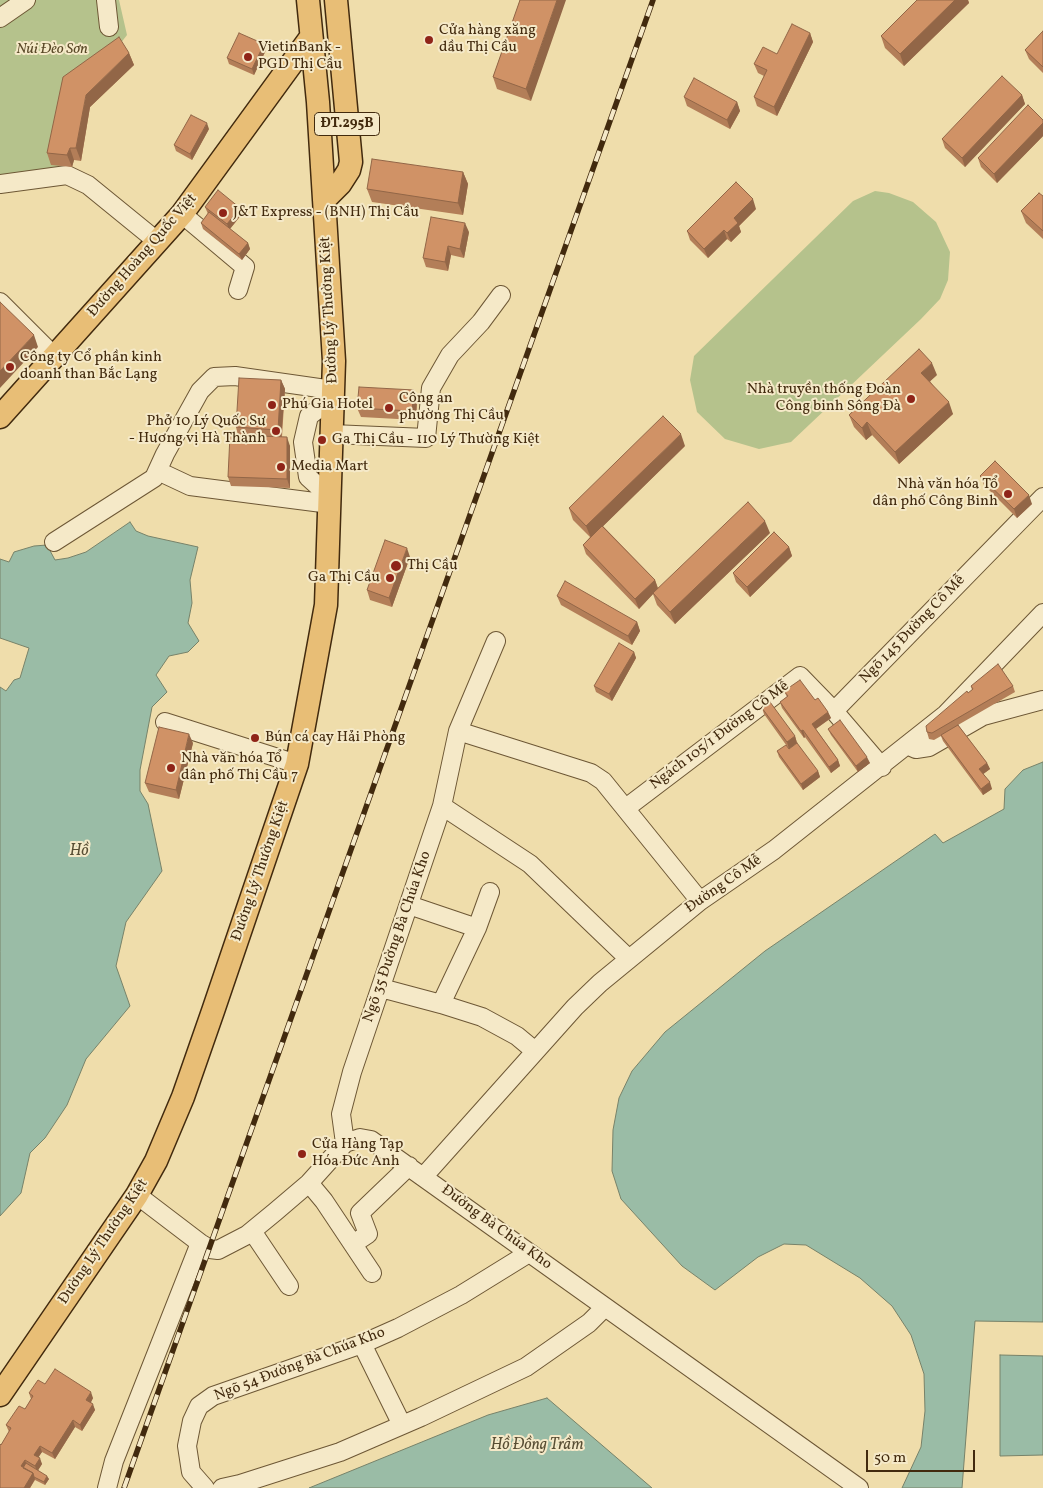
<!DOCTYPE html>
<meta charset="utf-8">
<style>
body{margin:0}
#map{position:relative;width:1043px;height:1488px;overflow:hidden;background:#efddab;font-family:Vollkorn,serif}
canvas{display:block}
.scale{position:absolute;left:866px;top:1450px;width:109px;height:22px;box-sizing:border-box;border:2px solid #422a0e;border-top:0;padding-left:6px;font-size:15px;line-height:18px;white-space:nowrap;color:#422a0e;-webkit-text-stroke:4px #f5e9c8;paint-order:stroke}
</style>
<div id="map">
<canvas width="1043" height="1488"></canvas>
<div class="scale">50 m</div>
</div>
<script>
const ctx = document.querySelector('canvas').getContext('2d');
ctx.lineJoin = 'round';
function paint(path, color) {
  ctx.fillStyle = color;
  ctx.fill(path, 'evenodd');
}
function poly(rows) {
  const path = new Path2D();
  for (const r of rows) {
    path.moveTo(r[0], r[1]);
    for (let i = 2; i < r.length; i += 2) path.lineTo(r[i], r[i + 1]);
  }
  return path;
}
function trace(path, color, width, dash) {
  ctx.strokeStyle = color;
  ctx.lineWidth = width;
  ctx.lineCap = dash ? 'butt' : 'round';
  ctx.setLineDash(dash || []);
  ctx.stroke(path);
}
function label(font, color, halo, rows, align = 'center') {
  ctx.font = font + ' Vollkorn,serif';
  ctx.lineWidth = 4;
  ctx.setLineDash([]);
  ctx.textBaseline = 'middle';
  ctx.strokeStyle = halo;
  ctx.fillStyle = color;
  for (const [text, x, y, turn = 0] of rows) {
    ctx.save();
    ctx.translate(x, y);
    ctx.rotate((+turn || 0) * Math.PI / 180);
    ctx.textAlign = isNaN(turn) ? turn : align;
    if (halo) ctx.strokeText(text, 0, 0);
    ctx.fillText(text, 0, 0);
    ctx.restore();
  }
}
paint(poly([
 [0,0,119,0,127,35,85,89,63,175,0,182],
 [875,191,889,193,913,202,936,222,950,252,948,280,940,299,921,319,791,442,759,449,725,439,697,412,690,380,694,356,853,201]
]), '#b5c28c');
const water = poly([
 [130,522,136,531,148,536,198,547,190,580,192,603,188,623,199,641,188,652,169,656,156,675,167,692,152,707,140,770,140,791,148,804,162,871,126,922,116,966,130,1006,86,1059,67,1105,45,1138,30,1153,21,1193,0,1216,0,687,6,691,14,680,20,678,29,648,0,638,0,559,9,562,14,552,34,546,47,545,55,560,68,558,86,552,130,522],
 [1043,762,1043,1322,975,1321,962,1488,902,1488,921,1447,925,1411,924,1374,911,1335,892,1306,860,1278,806,1245,784,1244,758,1257,715,1290,682,1266,621,1199,612,1171,613,1130,619,1098,632,1071,665,1032,765,951,935,834,943,843,1004,809,1005,789,1023,770,1043,762],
 [1000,1355,1043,1356,1043,1455,1000,1456,1000,1355],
 [547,1398,652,1488,309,1488,488,1415,547,1398]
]);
paint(water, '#9abca6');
trace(water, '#778269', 1);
const minor = poly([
 [106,0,109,27],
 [0,18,26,0],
 [0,184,67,175,88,185,158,242],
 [182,214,245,267,238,290],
 [0,302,55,357],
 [332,434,426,438,431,388,450,355,481,322,501,295],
 [158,471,190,486,330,504],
 [330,497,308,477,303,442,309,416,333,398],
 [54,542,154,478,165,454,200,391,214,377,235,376,333,390],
 [165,722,297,764],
 [458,731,591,773,603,781,700,901],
 [907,745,916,749,929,747,983,716,1043,700],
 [882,767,834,711,1043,497],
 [442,806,530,864,628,958],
 [626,808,800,676,834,711],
 [490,892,477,928,441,1004,482,1017,517,1036,535,1051],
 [409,905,477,928],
 [381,988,441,1004],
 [345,1143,341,1114,352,1072,442,806,458,731,496,641],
 [424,1176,575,1007,600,983,700,901,774,850,946,714,1043,613],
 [309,1183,324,1201,372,1273],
 [137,1195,200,1243,210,1249,218,1250,247,1235,275,1212,309,1183,345,1143,360,1138,371,1140,859,1488],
 [252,1231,289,1286],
 [353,1244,368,1234,360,1213,409,1166],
 [362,1344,402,1425],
 [107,1488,114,1461,200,1243],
 [205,1488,191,1472,187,1446,192,1421,199,1406,213,1396,362,1344,398,1328,461,1295,529,1253],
 [222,1488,240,1484,340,1452,421,1417,526,1367,589,1323,605,1307]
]);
const major = poly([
 [324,200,340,184,349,170,351,162,336,0],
 [0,417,182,214,311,37],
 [0,1395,137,1195,156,1161,183,1097,213,1011,297,764,326,605,334,361,318,102,308,0]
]);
trace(minor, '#6d5735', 20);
trace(major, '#422a0e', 25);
trace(minor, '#f5e9c8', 18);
trace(major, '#e8be76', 22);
const rail = poly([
 [124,1488,653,0]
]);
trace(rail, '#422a0e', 5.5);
trace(rail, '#f5e9c8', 4, [11]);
paint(poly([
 [520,0,531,101,497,89,493,77],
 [917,0,968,0,969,3,904,66,885,48,881,36],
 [1043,31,1043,73,1029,59,1025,50],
 [810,33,813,42,777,116,757,106,754,97,764,76,758,73,754,64,777,54],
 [266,50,254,75,229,64,227,58],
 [129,53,134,65,90,107,81,161,74,160,72,167,51,165,47,153],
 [1022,95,1025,104,965,167,945,148,942,139],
 [684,97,737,102,740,111,730,129,687,106],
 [1043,120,1043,136,997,183,981,167,978,158],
 [209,129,192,160,176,151,174,145],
 [463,172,468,184,463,215,372,202,367,189],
 [1043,196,1043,239,1026,223,1021,211],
 [205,207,240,208,242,214,230,229,248,243,250,249,242,260,203,229,201,223,208,214],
 [756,209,739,226,741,232,731,242,727,239,708,258,690,240,687,231],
 [469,232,464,258,451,255,448,271,426,267,423,258],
 [937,375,930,381,953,414,899,464,872,435,866,440,854,427,849,415],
 [281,380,285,389,282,437,290,446,290,488,231,486,228,477,238,435,236,427],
 [417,399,416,420,361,417,357,408],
 [685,446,603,526,655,580,658,588,770,533,675,624,657,605,653,594,639,609,586,554,583,545,590,537,573,520,569,508],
 [980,476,1032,504,1017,518,984,485],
 [789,547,792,556,750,597,736,582,733,573],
 [410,557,392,607,370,600,367,590],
 [557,596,637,622,640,631,632,645,561,605],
 [634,652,636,658,612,701,596,692,594,686],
 [971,686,1013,686,1015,692,958,725,987,763,990,769,983,774,992,789,983,795,943,741,941,736,934,740,929,739,927,732,972,690],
 [784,691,815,700,828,712,831,718,816,729,838,760,840,766,831,773,805,737,804,738,782,708,780,702,787,697],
 [762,708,795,736,797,743,789,749,764,714],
 [828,729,870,763,858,772,831,735],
 [193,743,179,799,149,792,145,783],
 [789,749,818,771,820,777,803,790,779,757,777,751],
 [45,1384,93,1398,91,1402,95,1410,82,1431,75,1427,55,1459,42,1452,38,1457,42,1464,38,1470,49,1479,45,1485,35,1480,30,1488,0,1488,1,1445,9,1432,6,1425,25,1409,31,1399,29,1393]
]), '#b37e58');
paint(poly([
 [557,0,566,0,531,101,526,89],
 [955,0,968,0,969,3,904,66,900,54],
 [810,33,813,42,777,116,774,107],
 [264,44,266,50,254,75,252,69],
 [129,53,134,65,90,107,81,161,76,148,86,95],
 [1022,95,1025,104,965,167,962,158],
 [737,102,740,111,730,129,727,120],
 [207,123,209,129,192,160,190,154],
 [1043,123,1043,136,997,183,994,174],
 [70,148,74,160,72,167,67,155],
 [463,172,468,184,463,215,458,203],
 [753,199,756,209,739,226,741,232,731,242,727,233,734,218],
 [240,208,242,214,229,230,227,224],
 [465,223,469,232,464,258,460,249],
 [724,230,727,239,708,258,704,249],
 [248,243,250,249,242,260,239,254],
 [448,246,451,255,448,271,445,262],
 [34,335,38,347,0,388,0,371],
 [932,363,937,375,926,385,921,373],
 [281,380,285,389,281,439,278,430],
 [414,390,417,399,416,420,412,411],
 [949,402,953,414,899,464,895,452],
 [867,422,872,435,866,440,862,428],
 [681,434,685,446,591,538,586,526],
 [287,437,290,446,290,488,287,479],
 [1029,495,1032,504,1017,518,1014,509],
 [765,521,770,533,675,624,670,612],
 [789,547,792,556,750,597,747,587],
 [407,548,410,557,392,607,389,598],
 [655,580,658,589,653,593,653,594,639,609,635,599],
 [637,622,640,631,632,645,628,636],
 [634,652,636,658,612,701,609,694],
 [828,712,831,718,814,730,812,724],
 [803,730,805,737,804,738,801,731],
 [189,734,193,743,179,799,176,790],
 [795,736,797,743,789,749,787,742],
 [867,757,870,763,858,772,856,766],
 [838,760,840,766,831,773,829,767],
 [987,763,990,769,982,775,979,769],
 [818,771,820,777,803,790,801,784],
 [990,782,992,789,983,795,981,789],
 [91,1392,93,1398,89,1406,86,1400],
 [93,1404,95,1410,82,1431,80,1425],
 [73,1420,75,1427,55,1459,52,1453],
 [40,1446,42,1452,36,1461,34,1455],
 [40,1458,42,1464,37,1472,35,1466],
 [25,1460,27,1466,24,1471,21,1466],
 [33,1473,35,1479,30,1488,24,1488],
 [47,1476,49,1479,45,1485,44,1482]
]), '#926647');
const building = poly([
 [520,0,557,0,526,89,493,77,520,0],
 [917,0,955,0,900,54,881,36,917,0],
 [792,24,810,33,774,107,754,97,767,70,754,64,763,47,777,54,792,24],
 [1043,31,1043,67,1025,50,1043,31],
 [239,33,264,44,252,69,227,58,239,33],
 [119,37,129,53,86,95,76,148,70,148,67,155,47,153,63,77,119,37],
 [1002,76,1022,95,962,158,942,139,1002,76],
 [694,78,737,102,727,120,684,97,694,78],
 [1028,105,1043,120,1043,123,994,174,978,158,1028,105],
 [191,115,207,123,190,154,174,145,191,115],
 [372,159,463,172,458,203,367,189,372,159],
 [736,182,753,199,734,218,738,223,727,233,724,230,704,249,687,231,736,182],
 [218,190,240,208,227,224,205,207,218,190],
 [1039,193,1043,196,1043,231,1021,211,1039,193],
 [209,212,248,243,239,254,201,223,209,212],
 [431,217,465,223,460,249,448,246,445,262,423,258,431,217],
 [0,302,34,335,0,371,0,302],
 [919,349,932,363,921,373,949,402,895,452,867,422,862,428,849,415,919,349],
 [239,378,281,380,278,430,236,427,239,378],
 [359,387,414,390,412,411,357,408,359,387],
 [663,416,681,434,586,526,569,508,663,416],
 [230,435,287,437,287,479,228,477,230,435],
 [995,461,1029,495,1014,509,980,476,995,461],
 [748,502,765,521,670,612,653,593,748,502],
 [602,526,655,580,635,599,583,545,602,526],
 [774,532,789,547,747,587,733,573,774,532],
 [385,540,407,548,389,598,367,590,385,540],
 [565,581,637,622,628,636,557,596,565,581],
 [619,643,634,652,609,694,594,686,619,643],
 [998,664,1013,686,932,733,927,732,926,726,967,691,968,693,973,689,971,686,998,664],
 [800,680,815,700,818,698,828,712,812,724,838,760,829,767,803,730,801,731,780,702,788,696,784,691,800,680],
 [770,702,795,736,787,742,762,708,770,702],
 [840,720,867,757,856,766,828,729,840,720],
 [958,725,987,763,979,769,990,782,981,789,941,735,958,725],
 [159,727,189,734,176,790,145,783,159,727],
 [797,743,818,771,801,784,777,751,786,745,789,749,797,743],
 [55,1369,91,1392,86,1400,93,1404,80,1425,73,1420,52,1453,40,1446,34,1455,40,1458,35,1466,25,1460,21,1466,33,1473,24,1488,0,1488,0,1444,1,1445,11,1428,6,1425,19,1406,25,1409,33,1396,29,1393,38,1380,45,1384,55,1369],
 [26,1463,47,1476,44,1482,34,1477,33,1473,23,1468,26,1463]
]);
paint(building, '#d09266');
trace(building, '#926647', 1);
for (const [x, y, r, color] of [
 [429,40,5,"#8f2418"],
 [248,57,5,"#8f2418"],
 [223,213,5,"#8f2418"],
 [10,367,5,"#8f2418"],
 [911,399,5,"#8f2418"],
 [272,405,5,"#8f2418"],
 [389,408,5,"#8f2418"],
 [276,431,5,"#8f2418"],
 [322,440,5,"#8f2418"],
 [281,467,5,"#8f2418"],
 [1008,494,5,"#8f2418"],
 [396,566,6,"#8f2418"],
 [390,578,5,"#8f2418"],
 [255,738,5,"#8f2418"],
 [171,768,5,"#8f2418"],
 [302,1154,5,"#8f2418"]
]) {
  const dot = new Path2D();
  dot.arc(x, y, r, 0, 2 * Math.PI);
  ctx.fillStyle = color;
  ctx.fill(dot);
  trace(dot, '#f5e9c8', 2);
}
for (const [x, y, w] of [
 [347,124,65]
]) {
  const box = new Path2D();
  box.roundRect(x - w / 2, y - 11.5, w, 23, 4);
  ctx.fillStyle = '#f5e9c8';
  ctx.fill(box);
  trace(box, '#422a0e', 1);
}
label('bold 14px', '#422a0e', null, [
 ["ĐT.295B",347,124]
]);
label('15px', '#422a0e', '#f5e9c8', [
 ["Cửa hàng xăng",439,31],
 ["dầu Thị Cầu",439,48],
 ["VietinBank -",258,48],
 ["PGD Thị Cầu",258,65],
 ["J&T Express - (BNH) Thị Cầu",233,213],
 ["Công ty Cổ phần kinh",20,358],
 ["doanh than Bắc Lạng",20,375],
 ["Nhà truyền thống Đoàn",901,390,"right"],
 ["Công binh Sông Đà",901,407,"right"],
 ["Công an",399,399],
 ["phường Thị Cầu",399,416],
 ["Phú Gia Hotel",282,405],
 ["Phở 10 Lý Quốc Sư",266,422,"right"],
 ["- Hương vị Hà Thành",266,439,"right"],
 ["Ga Thị Cầu - 110 Lý Thường Kiệt",332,440],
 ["Media Mart",291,467],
 ["Nhà văn hóa Tổ",998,485,"right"],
 ["dân phố Công Binh",998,502,"right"],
 ["Thị Cầu",407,566],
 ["Ga Thị Cầu",380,578,"right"],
 ["Bún cá cay Hải Phòng",265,738],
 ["Nhà văn hóa Tổ",181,759],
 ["dân phố Thị Cầu 7",181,776],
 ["Cửa Hàng Tạp",312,1145],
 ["Hóa Đức Anh",312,1162]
], 'left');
label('italic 15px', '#594827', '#f5e9c8', [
 ["Núi Đèo Sơn",52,50]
]);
label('15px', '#422a0e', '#f5e9c8', [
 ["Đường Hoàng Quốc Việt",143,256,-49],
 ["Đường Lý Thường Kiệt",330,310,-93],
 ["Ngõ 145 Đường Cô Mễ",913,630,-46],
 ["Ngách 105/1 Đường Cô Mễ",720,736,-37],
 ["Đường Lý Thường Kiệt",261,871,-71],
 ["Đường Cô Mễ",724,885,-35],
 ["Ngõ 35 Đường Bà Chúa Kho",398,937,-71],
 ["Đường Bà Chúa Kho",496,1228,36],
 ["Đường Lý Thường Kiệt",104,1242,-56],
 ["Ngõ 54 Đường Bà Chúa Kho",300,1365,-21]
]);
label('italic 16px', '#584e34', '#f5e9c8', [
 ["Hồ",79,852],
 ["Hồ Đồng Trầm",537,1446]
]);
</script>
